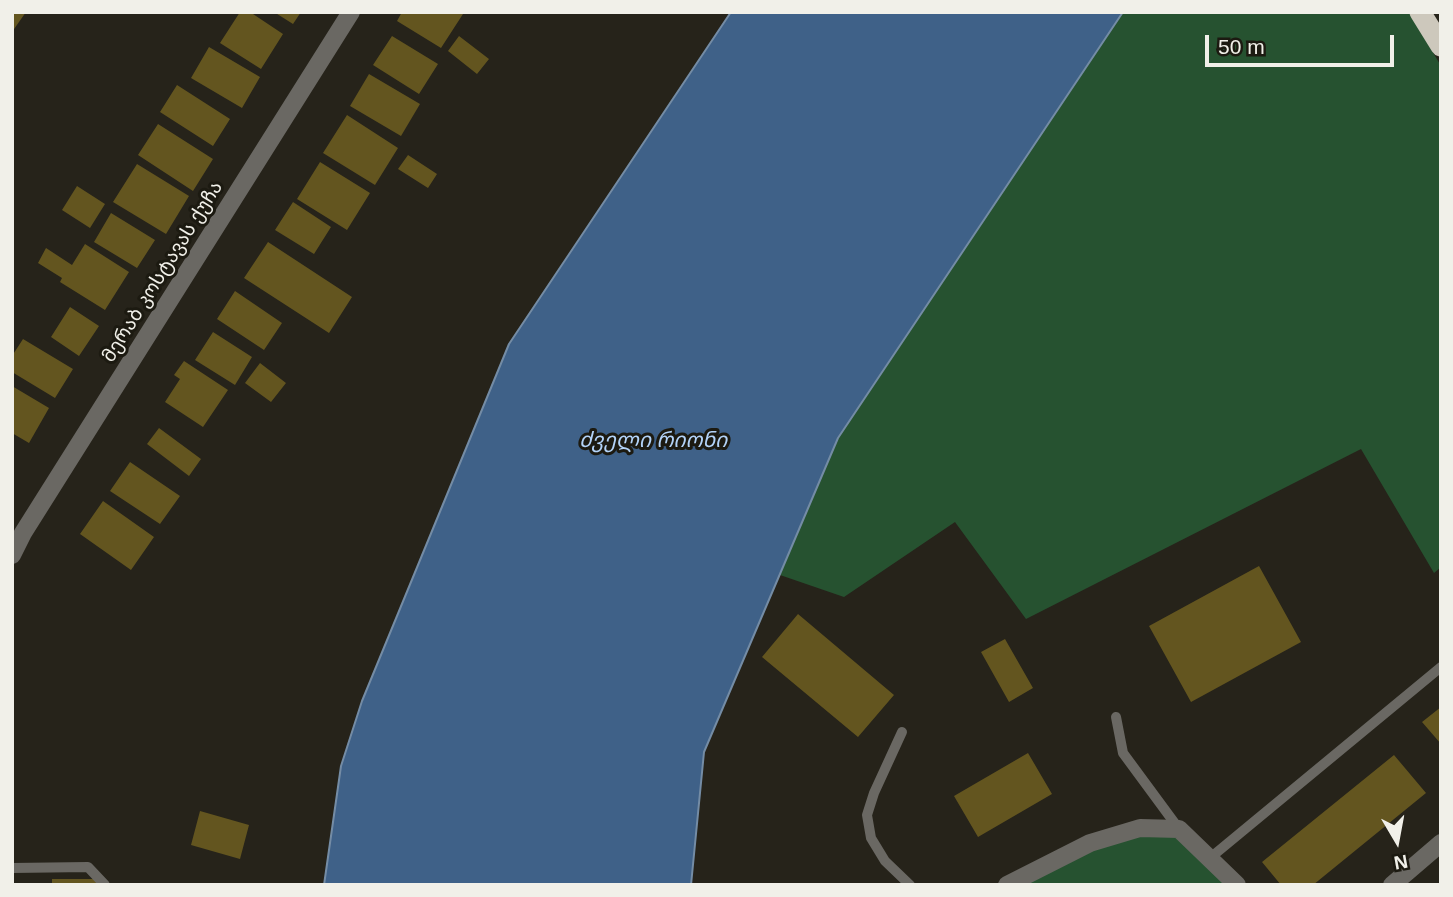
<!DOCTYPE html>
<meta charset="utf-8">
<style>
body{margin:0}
#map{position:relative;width:1453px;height:897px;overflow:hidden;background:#26231a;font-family:Helvetica,sans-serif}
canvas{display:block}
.frame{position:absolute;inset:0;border:14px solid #f1f0e9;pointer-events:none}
.north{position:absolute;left:1362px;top:806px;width:70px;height:70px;-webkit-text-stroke:5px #1c1a11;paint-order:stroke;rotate:170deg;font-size:19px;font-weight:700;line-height:28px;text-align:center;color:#f1f0e9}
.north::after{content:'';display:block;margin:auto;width:24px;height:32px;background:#f1f0e9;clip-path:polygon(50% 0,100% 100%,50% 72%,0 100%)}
.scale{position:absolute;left:1205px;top:35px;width:189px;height:32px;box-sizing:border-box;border:4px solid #f1f0e9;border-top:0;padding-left:9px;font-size:21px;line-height:24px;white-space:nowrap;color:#f1f0e9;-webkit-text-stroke:5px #1c1a11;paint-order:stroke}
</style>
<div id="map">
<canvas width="1453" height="897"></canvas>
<div class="frame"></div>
<div class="north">N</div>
<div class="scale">50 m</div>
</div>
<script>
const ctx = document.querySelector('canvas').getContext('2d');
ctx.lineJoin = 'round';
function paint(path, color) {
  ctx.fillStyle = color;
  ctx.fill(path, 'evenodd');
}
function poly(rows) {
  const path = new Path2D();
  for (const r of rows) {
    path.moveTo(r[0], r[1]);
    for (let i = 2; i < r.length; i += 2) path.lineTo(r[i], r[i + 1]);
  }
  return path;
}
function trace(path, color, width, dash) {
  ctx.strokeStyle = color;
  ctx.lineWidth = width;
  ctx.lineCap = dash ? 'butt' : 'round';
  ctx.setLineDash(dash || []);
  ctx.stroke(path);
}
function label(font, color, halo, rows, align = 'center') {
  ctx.font = font + ' Helvetica,"Noto Sans Georgian",sans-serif';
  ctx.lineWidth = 6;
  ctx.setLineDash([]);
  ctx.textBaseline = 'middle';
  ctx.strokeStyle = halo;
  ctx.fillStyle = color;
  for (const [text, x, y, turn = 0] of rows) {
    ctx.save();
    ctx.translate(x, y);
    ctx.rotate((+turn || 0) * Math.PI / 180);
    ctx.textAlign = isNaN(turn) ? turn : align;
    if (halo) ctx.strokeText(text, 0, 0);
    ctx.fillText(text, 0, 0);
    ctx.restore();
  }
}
paint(poly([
 [1123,12,1409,12,1441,66,1441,567,1434,573,1361,449,1026,619,955,522,844,597,780,575,838,438],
 [1179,829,1237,885,1007,885,1090,843]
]), '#265230');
const water = poly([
 [731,12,1123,12,838,438,704,752,691,885,324,885,341,766,362,701,509,344,731,12]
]);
paint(water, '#3f6188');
trace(water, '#748ca5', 2);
paint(poly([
 [12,12,26,12,12,32],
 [240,12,250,12,283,34,261,69,220,43],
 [274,12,301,12,293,24],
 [402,12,460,12,463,14,441,48,397,21],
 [392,36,438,64,419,94,373,65],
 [459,36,489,59,477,74,448,51],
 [209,47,260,77,242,108,191,78],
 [369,74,420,104,401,136,350,106],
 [177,85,230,119,213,146,160,112],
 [347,115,398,148,375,185,323,153],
 [158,124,213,159,193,191,138,155],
 [408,155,437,174,428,188,398,169],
 [320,162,370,193,347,230,297,199],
 [137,164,189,196,166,234,113,202],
 [77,186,105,204,90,228,62,210],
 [293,202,331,227,314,254,275,230],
 [111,213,155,240,137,268,94,242],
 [268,242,352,297,329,333,244,278],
 [85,244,129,272,105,310,60,282,62,278,38,263,46,248,72,265],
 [235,291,282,323,264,350,217,319],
 [70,307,99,326,79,356,51,337],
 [213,332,252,357,235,385,195,360],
 [23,339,73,369,55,398,12,372,12,356],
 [184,361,228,390,203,427,165,402,180,379,174,375],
 [260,363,286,383,271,402,245,383],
 [12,386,49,408,29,443,12,433],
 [159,428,201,459,189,476,147,444],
 [130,462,180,496,160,524,110,491],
 [103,501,154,537,131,570,80,534],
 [1259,566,1301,642,1191,702,1149,626],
 [798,614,894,695,858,737,762,657],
 [1005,639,1033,688,1009,702,981,652],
 [1441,707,1441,744,1422,722],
 [1028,753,1052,794,978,837,954,796],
 [1394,755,1426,793,1313,885,1281,885,1262,862],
 [200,811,249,825,240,859,191,845],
 [52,879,97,879,97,885,52,885]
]), '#63551f');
trace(poly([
 [1116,717,1123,753,1179,829],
 [902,732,874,793,867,815,871,838,885,861,910,885],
 [1210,858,1441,667],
 [12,868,88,867,105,885]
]), '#6a6863', 10);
trace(poly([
 [12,555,23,533,351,12],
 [1007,885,1090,843,1140,828,1179,829,1237,885],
 [1392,885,1441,843]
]), '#6a6863', 18);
trace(poly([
 [1420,12,1441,46]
]), '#cdc8bc', 21);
label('19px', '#f1f0e9', '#1c1a11', [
 ["მერაბ კოსტავას ქუჩა",163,272,-58]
]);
label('italic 21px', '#b3d3f8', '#1c1a11', [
 ["ძველი რიონი",653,441]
]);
</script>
